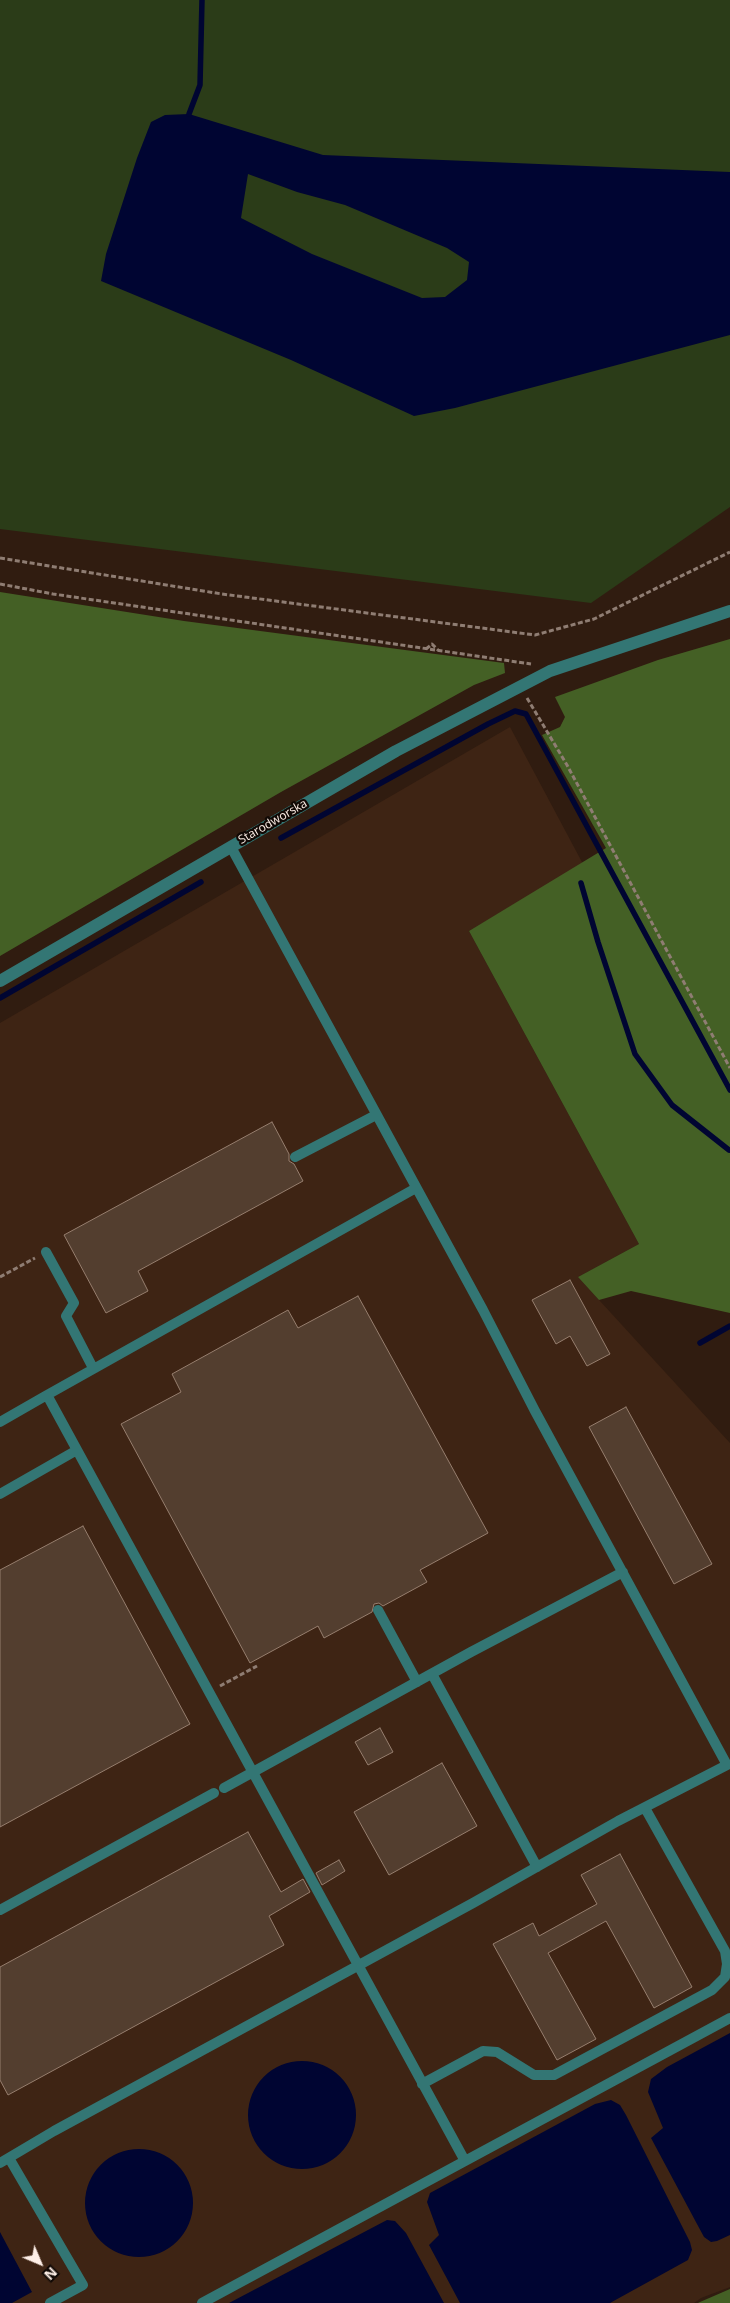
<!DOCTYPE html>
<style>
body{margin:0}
#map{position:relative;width:730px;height:2303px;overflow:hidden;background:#301c10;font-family:"Open Sans",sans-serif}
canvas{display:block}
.north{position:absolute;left:15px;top:2238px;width:50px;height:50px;-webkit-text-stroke:4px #110905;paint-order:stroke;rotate:135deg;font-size:14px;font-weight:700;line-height:20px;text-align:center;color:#feefe7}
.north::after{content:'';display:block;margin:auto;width:18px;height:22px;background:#feefe7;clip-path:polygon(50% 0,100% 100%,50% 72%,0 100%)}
</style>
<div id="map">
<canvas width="730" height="2303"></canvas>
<div class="north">N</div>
</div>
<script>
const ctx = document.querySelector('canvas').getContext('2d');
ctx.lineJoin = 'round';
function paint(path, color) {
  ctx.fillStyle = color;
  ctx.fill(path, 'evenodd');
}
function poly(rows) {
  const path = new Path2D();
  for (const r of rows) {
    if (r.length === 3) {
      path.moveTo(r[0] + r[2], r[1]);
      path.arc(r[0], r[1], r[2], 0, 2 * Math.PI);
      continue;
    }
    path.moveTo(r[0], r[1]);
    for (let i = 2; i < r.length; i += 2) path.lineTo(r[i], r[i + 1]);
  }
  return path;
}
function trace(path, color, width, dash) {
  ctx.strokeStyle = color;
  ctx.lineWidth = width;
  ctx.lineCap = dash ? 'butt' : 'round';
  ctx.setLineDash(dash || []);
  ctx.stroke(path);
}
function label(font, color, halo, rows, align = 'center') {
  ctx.font = font + ' "Open Sans",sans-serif';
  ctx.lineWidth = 4.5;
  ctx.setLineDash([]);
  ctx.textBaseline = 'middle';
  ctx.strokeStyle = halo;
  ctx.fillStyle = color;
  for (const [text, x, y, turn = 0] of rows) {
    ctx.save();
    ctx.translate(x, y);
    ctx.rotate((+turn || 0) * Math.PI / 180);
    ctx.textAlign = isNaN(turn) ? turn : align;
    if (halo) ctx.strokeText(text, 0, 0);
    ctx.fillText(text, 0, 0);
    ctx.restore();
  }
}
paint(poly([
 [510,727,583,864,469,931,639,1244,578,1277,730,1443,730,2287,701,2298,694,2303,0,2303,0,1023]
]), '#3e2414');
paint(poly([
 [0,0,730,0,730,507,591,603,0,529]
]), '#2b3c18');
paint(poly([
 [0,592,184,621,504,663,505,673,474,685,281,792,0,956],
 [730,639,730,1313,631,1291,599,1300,578,1277,639,1244,469,931,606,848,542,735,560,727,565,717,555,697,658,660],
 [730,2289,730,2303,698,2303,700,2302]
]), '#446025');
paint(poly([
 [189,114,323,155,730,172,730,335,455,408,414,416,291,360,101,281,106,254,137,158,151,122,165,115],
 [248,174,297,192,345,205,447,248,469,262,467,280,445,297,422,298,312,254,241,218],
 [730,2033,730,2235,717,2241,711,2242,704,2237,697,2224,651,2138,663,2128,648,2092,651,2079,667,2067],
 [302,2115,54],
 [611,2100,620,2105,626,2115,690,2242,692,2250,688,2260,610,2303,460,2303,429,2245,439,2235,427,2202,430,2193,595,2104],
 [139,2203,54],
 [387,2220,395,2221,406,2233,444,2303,229,2303],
 [0,2232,32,2292,12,2303,0,2303]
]), '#000532');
trace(poly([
 [189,114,200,85,202,0],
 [281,838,488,724,515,711,526,714,730,1090],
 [581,883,598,942,635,1054,672,1105,729,1150],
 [0,998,201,882],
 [700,1343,730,1326]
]), '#000532', 5.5);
const building = poly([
 [272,1122,289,1154,289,1161,294,1164,303,1181,138,1271,148,1291,106,1313,64,1235,272,1122],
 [570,1280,610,1354,587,1366,570,1336,556,1344,532,1300,570,1280],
 [358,1296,488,1533,420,1570,427,1582,383,1606,379,1603,374,1604,372,1612,324,1638,318,1626,250,1663,121,1424,181,1392,172,1374,288,1310,298,1328,358,1296],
 [626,1407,712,1564,674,1584,589,1427,626,1407],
 [83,1526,190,1724,0,1827,0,1570,83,1526],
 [380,1728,393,1752,368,1765,355,1742,380,1728],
 [442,1763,477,1826,389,1875,354,1812,442,1763],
 [248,1832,281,1892,303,1879,310,1892,269,1916,284,1945,8,2095,0,2080,0,1967,248,1832],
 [620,1854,692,1987,654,2008,606,1921,548,1953,596,2039,557,2060,493,1944,533,1923,539,1936,597,1904,581,1875,620,1854],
 [339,1860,345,1871,322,1885,316,1873,339,1860]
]);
paint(building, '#533e2f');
trace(building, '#967e6e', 1);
trace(poly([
 [0,558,222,594,535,635,594,619,730,552],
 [0,584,53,594,531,664],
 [426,649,432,644,438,650],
 [527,698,567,765,730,1068],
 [0,1277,35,1258],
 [220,1686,257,1666]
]), '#8f7d73', 3, [5, 2.5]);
trace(poly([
 [295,1157,376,1115],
 [416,1188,47,1395,465,2161],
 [46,1252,74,1303,66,1316,93,1368],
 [0,1422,47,1395],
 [0,1494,77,1450],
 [378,1610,417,1682],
 [432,1674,537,1867],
 [224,1788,471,1652,623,1572],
 [0,1910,214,1793],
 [422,2084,483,2051,497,2052,534,2075,554,2075,712,1990,725,1977,727,1964,725,1951,645,1808],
 [9,2158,83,2285,50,2303],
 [0,2163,54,2131,473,1903,618,1821,727,1765,535,1411,483,1310,231,847],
 [202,2303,730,2018]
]), '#337674', 10);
trace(poly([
 [0,981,396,751,550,671,730,611]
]), '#337674', 12);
label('12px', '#feefe7', '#110905', [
 ["Starodworska",273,822,-30]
]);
</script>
